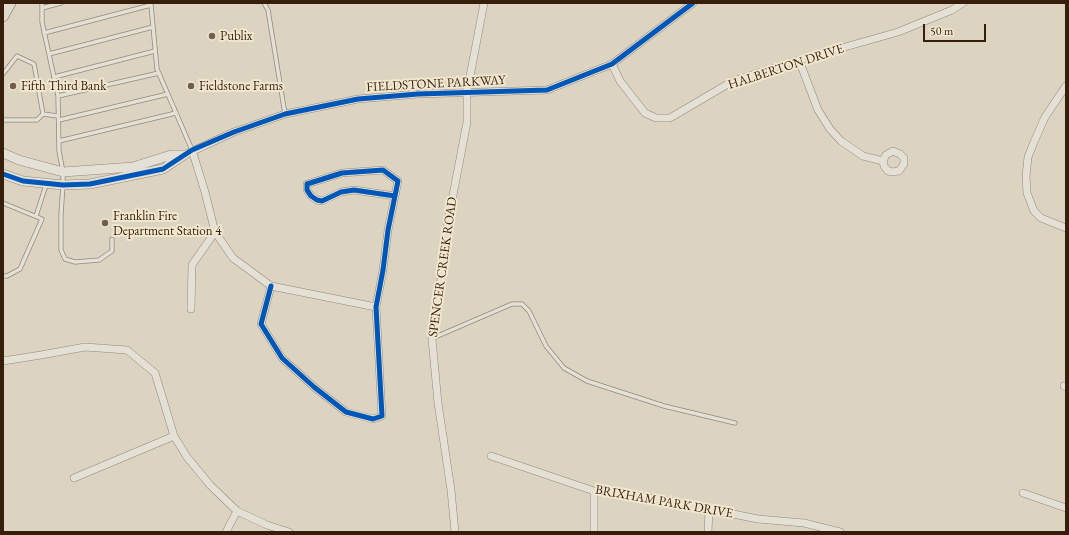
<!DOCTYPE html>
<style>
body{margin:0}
#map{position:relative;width:1069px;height:535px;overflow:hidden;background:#dcd4c0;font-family:"EB Garamond",serif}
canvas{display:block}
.frame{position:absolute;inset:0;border:4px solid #361e0b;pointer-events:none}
.scale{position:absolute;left:923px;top:24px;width:63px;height:18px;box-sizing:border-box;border:2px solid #361e0b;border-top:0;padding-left:5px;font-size:12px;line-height:14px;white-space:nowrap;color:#361e0b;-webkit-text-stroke:3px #f1e6ce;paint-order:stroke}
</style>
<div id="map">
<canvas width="1069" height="535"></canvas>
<div class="frame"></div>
<div class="scale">50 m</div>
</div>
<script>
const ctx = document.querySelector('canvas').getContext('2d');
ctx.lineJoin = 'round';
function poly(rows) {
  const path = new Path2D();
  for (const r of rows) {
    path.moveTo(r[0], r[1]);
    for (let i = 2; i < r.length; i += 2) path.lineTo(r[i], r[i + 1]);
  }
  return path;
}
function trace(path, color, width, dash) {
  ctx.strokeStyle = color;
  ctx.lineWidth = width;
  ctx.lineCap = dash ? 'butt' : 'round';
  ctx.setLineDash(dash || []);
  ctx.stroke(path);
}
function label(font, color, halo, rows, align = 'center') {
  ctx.font = font + ' "EB Garamond",serif';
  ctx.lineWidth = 4;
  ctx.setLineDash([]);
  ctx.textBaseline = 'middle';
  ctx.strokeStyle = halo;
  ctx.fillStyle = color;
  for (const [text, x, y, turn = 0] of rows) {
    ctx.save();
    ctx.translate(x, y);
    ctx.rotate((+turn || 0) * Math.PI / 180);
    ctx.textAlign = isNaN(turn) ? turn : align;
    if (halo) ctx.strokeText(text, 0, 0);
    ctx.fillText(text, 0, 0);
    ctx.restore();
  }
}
const service = poly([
 [42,3,42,22,58,96,59,151,63,172,63,185,61,214,61,250,65,259,75,262,99,260,112,251,112,239],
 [150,3,151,5,157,69,192,150],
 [264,3,268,10,285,114],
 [42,8,61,3],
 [44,33,151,5],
 [49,54,153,27],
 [3,74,17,56,34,64,43,114],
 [54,77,155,51],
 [58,96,159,73],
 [43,114,58,116],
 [3,120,37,120,43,114],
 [59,120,168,94],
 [59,141,176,113],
 [3,203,42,219,20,269,7,276,3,276],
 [36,216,46,185],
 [433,338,512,304,522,304,529,311,546,346,564,368,587,381,664,406,735,423]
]);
const minor = poly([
 [799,60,818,110,830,129,841,141,863,156,883,161,886,155,893,151,900,154,904,158,904,164,899,171,892,172,888,171,884,166,883,161],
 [612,64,620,81,645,113,656,118,670,118,733,81,799,60,898,32,952,10,963,3],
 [1066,86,1045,117,1034,142,1028,157,1026,176,1027,193,1034,211,1041,218,1066,228],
 [192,150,205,192,215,232,233,258,271,286,376,307],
 [184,155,234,132,285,114,358,99,418,94,547,90,612,64,693,3],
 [271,286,261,324,282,358,314,387,346,412,373,419,382,416,376,307,383,270,388,230,398,181,383,170,342,173,307,184,307,190,311,196,317,200,322,201,341,192,354,190,395,196],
 [191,309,192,265,215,232],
 [3,361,41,355,85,347,127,350,155,373,174,436,187,457,210,485,237,511,267,525,289,532],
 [1064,386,1066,387],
 [491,456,594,491,658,499,758,519,804,523,840,532],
 [74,478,174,436],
 [1023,493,1066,508],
 [226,532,237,511],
 [455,532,451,490,438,403,432,339,440,287,447,227,467,122,467,92,484,3],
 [594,532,594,491],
 [708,532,709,509]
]);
const tertiary = poly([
 [3,153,19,160,63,172,133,167,171,155,183,155],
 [3,174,23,181,63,185,90,184,163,169,184,155]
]);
const primary = poly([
 [3,16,10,3]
]);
trace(service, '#91897c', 5);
trace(minor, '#91897c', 8);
trace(tertiary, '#91897c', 10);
trace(primary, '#797164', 12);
trace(service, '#e4e0d5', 3.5);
trace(minor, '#e4e0d5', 7);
trace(tertiary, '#e4e0d5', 9);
trace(primary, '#dfdace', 11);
trace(poly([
 [3,174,23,181,63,185,90,184,163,169,192,150,234,132,285,114,358,99,418,94,547,90,612,64,693,3],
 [271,286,261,324,282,358,314,387,346,412,373,419,382,416,376,307,383,270,388,230,398,181,383,170,342,173,307,184,307,190,311,196,317,200,322,201,341,192,354,190,395,196]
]), '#0057b8', 5);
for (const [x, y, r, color] of [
 [212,36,4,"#705e4a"],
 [13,86,4,"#705e4a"],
 [191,86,4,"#705e4a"],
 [105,223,4,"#705e4a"]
]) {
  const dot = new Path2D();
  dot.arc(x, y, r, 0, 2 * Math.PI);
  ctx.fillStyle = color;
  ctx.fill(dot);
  trace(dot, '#f1e6ce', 1.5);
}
label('13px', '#361e0b', '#f1e6ce', [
 ["Publix",220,36],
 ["Fifth Third Bank",21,86],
 ["Fieldstone Farms",199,86],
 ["Franklin Fire",113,216],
 ["Department Station 4",113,231]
], 'left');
label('13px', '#361e0b', '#f1e6ce', [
 ["HALBERTON DRIVE",786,67,-18],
 ["FIELDSTONE PARKWAY",436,84,-3],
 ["SPENCER CREEK ROAD",443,267,-82],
 ["BRIXHAM PARK DRIVE",664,502,10]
]);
</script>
